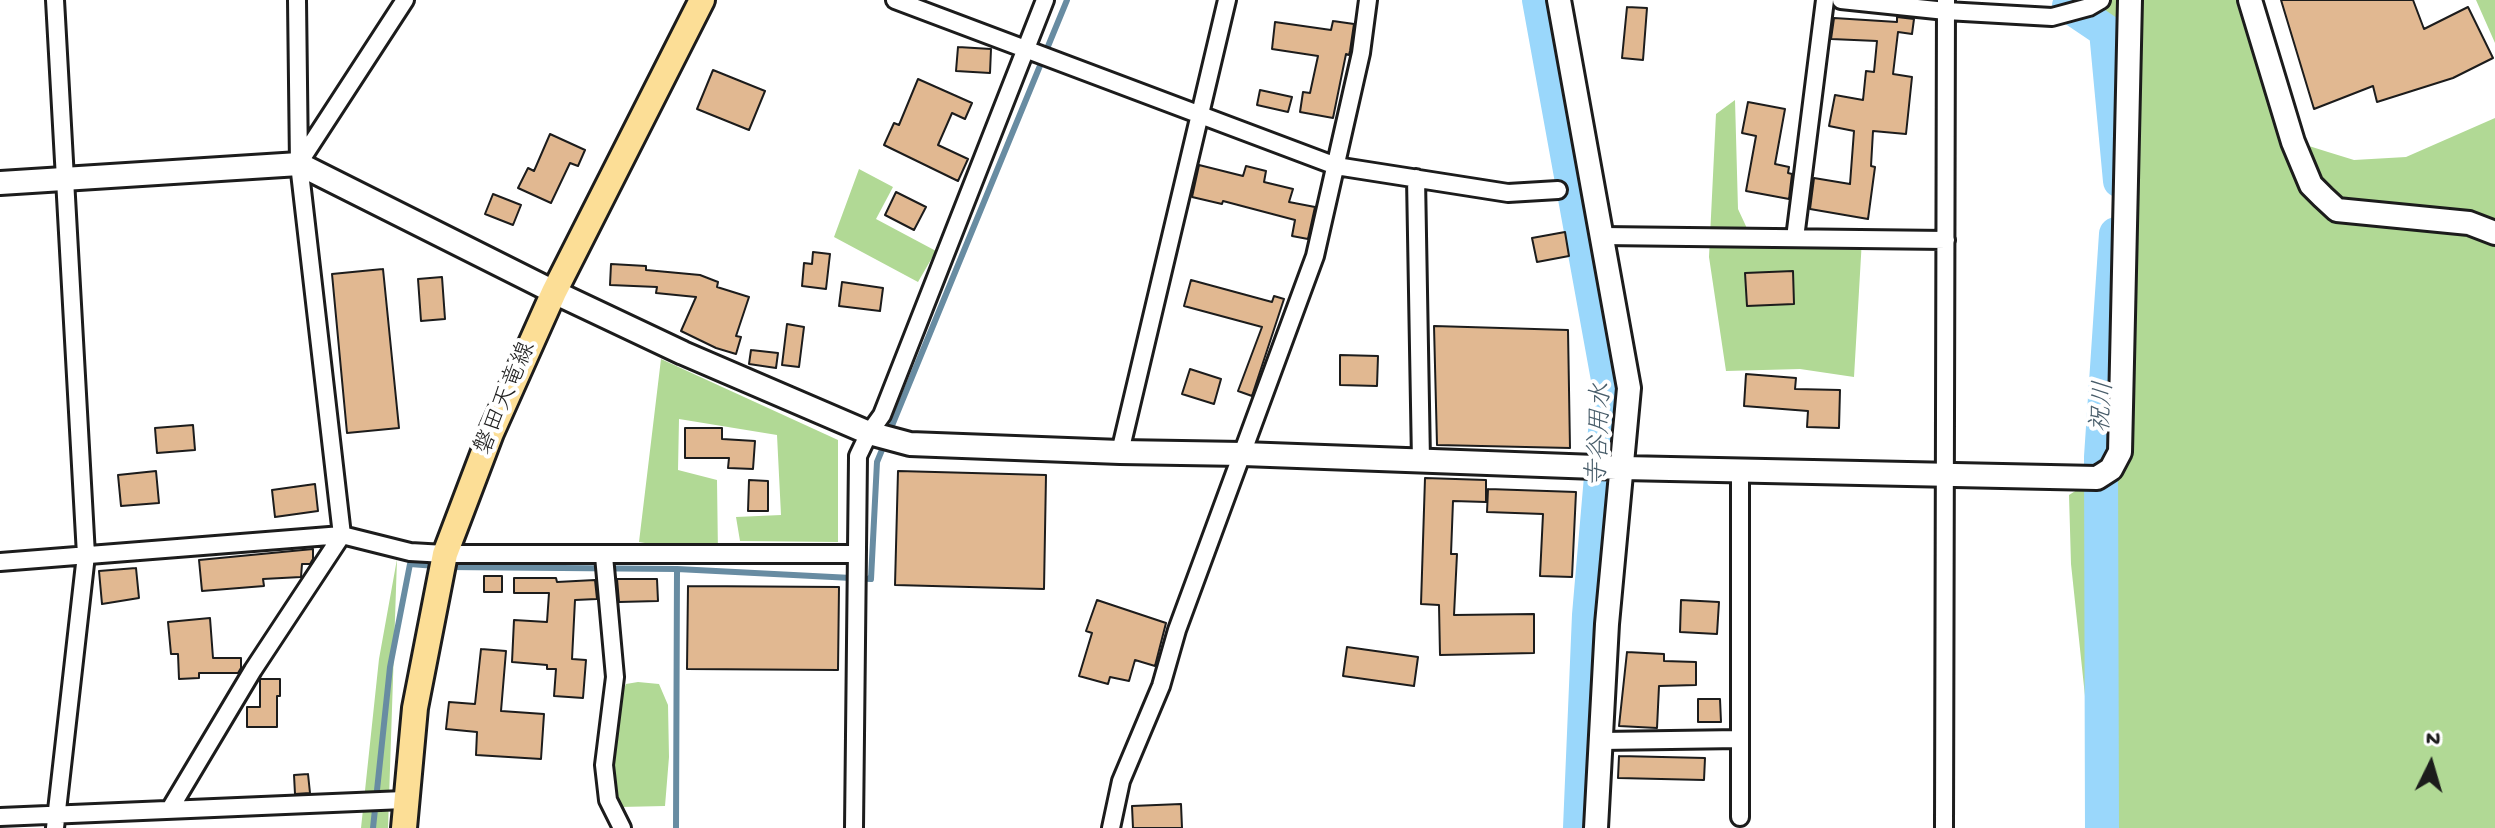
<!DOCTYPE html>
<meta charset="utf-8">
<style>
body{margin:0}
#map{position:relative;width:2495px;height:828px;overflow:hidden;background:#fff;font-family:"Gochi Hand",sans-serif}
canvas{display:block}
.north{position:absolute;left:2391px;top:724px;width:80px;height:80px;-webkit-text-stroke:6px #fff;paint-order:stroke;rotate:5deg;font-size:22px;font-weight:700;line-height:32px;text-align:center;color:#1c1c1c}
.north::after{content:'';display:block;margin:auto;width:28px;height:36px;background:#1c1c1c;clip-path:polygon(50% 0,100% 100%,50% 72%,0 100%)}
</style>
<div id="map">
<canvas width="2495" height="828"></canvas>
<div class="north">N</div>
</div>
<script>
const ctx = document.querySelector('canvas').getContext('2d');
ctx.lineJoin = 'round';
function paint(path, color) {
  ctx.fillStyle = color;
  ctx.fill(path, 'evenodd');
}
function poly(rows) {
  const path = new Path2D();
  for (const r of rows) {
    path.moveTo(r[0], r[1]);
    for (let i = 2; i < r.length; i += 2) path.lineTo(r[i], r[i + 1]);
  }
  return path;
}
function trace(path, color, width, dash) {
  ctx.strokeStyle = color;
  ctx.lineWidth = width;
  ctx.lineCap = dash ? 'butt' : 'round';
  ctx.setLineDash(dash || []);
  ctx.stroke(path);
}
function label(font, color, halo, rows, align = 'center') {
  ctx.font = font + ' "Gochi Hand","Klee One",sans-serif';
  ctx.lineWidth = 8;
  ctx.setLineDash([]);
  ctx.textBaseline = 'middle';
  ctx.strokeStyle = halo;
  ctx.fillStyle = color;
  for (const [text, x, y, turn = 0] of rows) {
    ctx.save();
    ctx.translate(x, y);
    ctx.rotate((+turn || 0) * Math.PI / 180);
    ctx.textAlign = isNaN(turn) ? turn : align;
    if (halo) ctx.strokeText(text, 0, 0);
    ctx.fillText(text, 0, 0);
    ctx.restore();
  }
}
paint(poly([
 [2092,0,2247,0,2293,141,2328,152,2354,160,2406,157,2495,118,2495,828,2099,828,2071,564,2069,495,2120,463,2120,182,2110,39],
 [2476,0,2495,0,2495,43],
 [1735,100,1738,209,1751,237,1862,239,1854,377,1800,369,1726,371,1709,257,1716,114],
 [859,169,893,187,876,219,936,251,918,282,834,237],
 [661,359,838,440,838,542,740,541,736,517,781,515,777,435,679,419,678,470,717,480,718,555,639,542],
 [397,559,388,828,361,828,379,659],
 [638,682,659,684,668,705,669,757,665,806,620,807,607,787,618,701,626,684]
]), '#b1d995');
trace(poly([
 [447,567,677,569,871,579,877,462,1067,0],
 [373,828,390,667,410,564,436,566],
 [676,828,677,569]
]), '#688ca2', 6);
trace(poly([
 [1539,0,1609,385,1589,615,1580,828],
 [2069,6,2106,31,2120,181],
 [2102,828,2101,457,2116,234]
]), '#9ad7fb', 34);
const building = poly([
 [2281,0,2413,0,2424,29,2468,7,2493,58,2453,78,2377,102,2373,86,2314,109,2281,0],
 [1627,7,1647,8,1643,60,1622,58,1627,7],
 [1897,17,1914,19,1912,34,1898,32,1893,74,1912,77,1906,134,1873,131,1871,166,1875,167,1868,219,1810,209,1814,178,1850,184,1854,131,1829,126,1835,95,1863,100,1866,71,1874,72,1877,41,1831,39,1834,18,1897,22,1897,17],
 [1333,21,1354,24,1350,51,1349,55,1346,54,1333,118,1300,112,1303,92,1310,93,1318,56,1272,49,1275,22,1331,30,1333,21],
 [958,47,991,49,990,73,956,71,958,47],
 [713,70,765,91,749,130,697,109,713,70],
 [918,79,972,103,965,119,952,113,938,145,968,159,958,181,884,145,894,123,899,125,918,79],
 [1260,90,1292,97,1288,112,1257,105,1260,90],
 [1748,102,1785,109,1775,164,1789,167,1788,173,1792,174,1789,199,1746,191,1756,136,1742,133,1748,102],
 [550,134,585,150,578,166,570,163,551,203,518,188,528,168,534,171,550,134],
 [1199,165,1243,176,1246,166,1266,171,1264,182,1293,189,1289,202,1315,207,1308,239,1292,236,1295,220,1223,201,1222,204,1192,197,1199,165],
 [896,192,926,207,914,230,885,215,896,192],
 [493,194,521,205,513,225,485,214,493,194],
 [1565,232,1569,256,1537,262,1532,238,1565,232],
 [813,252,830,254,826,289,802,286,804,263,812,264,813,252],
 [611,264,646,266,646,270,700,275,718,282,717,287,749,297,736,336,741,337,736,354,716,348,681,331,696,297,656,293,657,287,610,285,611,264],
 [383,269,399,428,347,433,332,274,383,269],
 [1793,271,1794,304,1747,306,1745,273,1793,271],
 [442,277,445,319,421,321,418,279,442,277],
 [1191,280,1272,302,1274,296,1284,299,1252,396,1238,391,1262,327,1184,306,1191,280],
 [842,282,883,288,880,311,839,306,842,282],
 [787,324,804,327,799,367,782,365,787,324],
 [1434,326,1568,330,1570,448,1437,445,1434,326],
 [751,350,778,353,776,368,749,364,751,350],
 [1340,355,1378,356,1377,386,1340,385,1340,355],
 [1190,369,1221,379,1214,404,1182,394,1190,369],
 [1746,374,1796,378,1795,389,1840,390,1839,428,1807,427,1808,411,1744,406,1746,374],
 [193,425,195,450,157,453,155,428,193,425],
 [685,428,722,428,722,439,755,441,753,469,728,468,729,458,685,458,685,428],
 [156,471,159,503,121,506,118,475,156,471],
 [898,471,1046,475,1044,589,895,585,898,471],
 [1425,478,1486,480,1486,502,1453,501,1451,554,1457,554,1454,615,1534,614,1534,653,1440,655,1439,605,1421,604,1425,478],
 [749,480,768,481,768,511,748,511,749,480],
 [315,484,318,511,275,517,272,490,315,484],
 [1488,489,1576,492,1572,577,1540,576,1543,514,1487,512,1488,489],
 [313,549,313,559,310,564,302,564,301,577,263,579,264,586,202,591,199,560,313,549],
 [136,568,139,598,102,604,99,571,136,568],
 [484,576,502,576,502,592,484,592,484,576],
 [514,578,556,578,557,582,595,580,597,599,575,600,572,659,586,660,583,698,554,696,556,669,547,669,547,665,512,662,514,620,547,622,549,593,514,593,514,578],
 [617,579,657,579,658,601,619,602,617,579],
 [688,586,839,587,838,670,687,669,688,586],
 [1097,600,1166,623,1155,666,1135,660,1129,681,1110,677,1108,684,1079,676,1092,633,1086,631,1097,600],
 [1681,600,1719,602,1717,634,1680,632,1681,600],
 [210,618,213,658,241,658,241,668,238,673,199,673,199,678,179,679,178,654,171,654,168,622,210,618],
 [1347,647,1418,657,1414,686,1343,676,1347,647],
 [481,649,506,651,501,711,544,714,541,759,476,755,477,732,446,729,449,702,475,704,481,649],
 [1627,652,1664,654,1664,661,1696,662,1696,685,1659,686,1657,728,1619,726,1627,652],
 [260,679,280,679,280,696,277,696,277,727,247,727,247,707,260,707,260,679],
 [1698,699,1720,699,1721,722,1698,722,1698,699],
 [1619,756,1705,758,1704,780,1618,778,1619,756],
 [308,774,310,793,295,794,294,775,308,774],
 [1181,804,1182,828,1133,828,1132,806,1181,804]
]);
paint(building, '#e1b891');
trace(building, '#1c1c1c', 2);
const street = poly([
 [55,0,86,555,55,828],
 [895,0,1336,166,1508,193,1558,190],
 [1841,0,1946,11,2052,17,2089,7,2101,0],
 [299,163,405,0],
 [1416,178,1421,461],
 [1602,236,1946,240],
 [1795,238,1825,0],
 [1120,452,1227,0],
 [604,556,615,677,604,765,608,800,622,828],
 [0,562,342,535,410,552,445,554,855,554],
 [1601,741,1740,739],
 [170,809,253,670,342,535,299,164,297,0],
 [0,817,404,800],
 [1740,817,1740,471],
 [854,828,858,456,869,433,882,415,1045,0],
 [1111,828,1121,781,1161,686,1177,630,1315,256,1361,53,1368,0],
 [1944,828,1946,0]
]);
const secondary = poly([
 [1559,0,1629,388,1607,624,1596,828],
 [2250,0,2293,142,2311,185,2323,197,2337,210,2469,223,2495,233],
 [0,183,299,164,554,292,683,353,869,433,910,444,1120,452,1243,454,1623,468,2097,478,2111,469,2120,452,2130,0]
]);
const primary = poly([
 [404,828,415,708,445,554,491,433,554,292,702,0]
]);
trace(street, '#1c1c1c', 22);
trace(secondary, '#1c1c1c', 28);
trace(primary, '#1c1c1c', 30);
trace(street, '#fff', 16);
trace(secondary, '#fff', 22);
trace(primary, '#fcde96', 24);
label('24px', '#1c1c1c', '#fff', [
 ["磐田天竜線",507,399,-67]
]);
label('italic 26px', '#485d6a', '#fff', [
 ["祝川",2105,407,-86],
 ["寺谷用水",1602,435,-87]
]);
</script>
